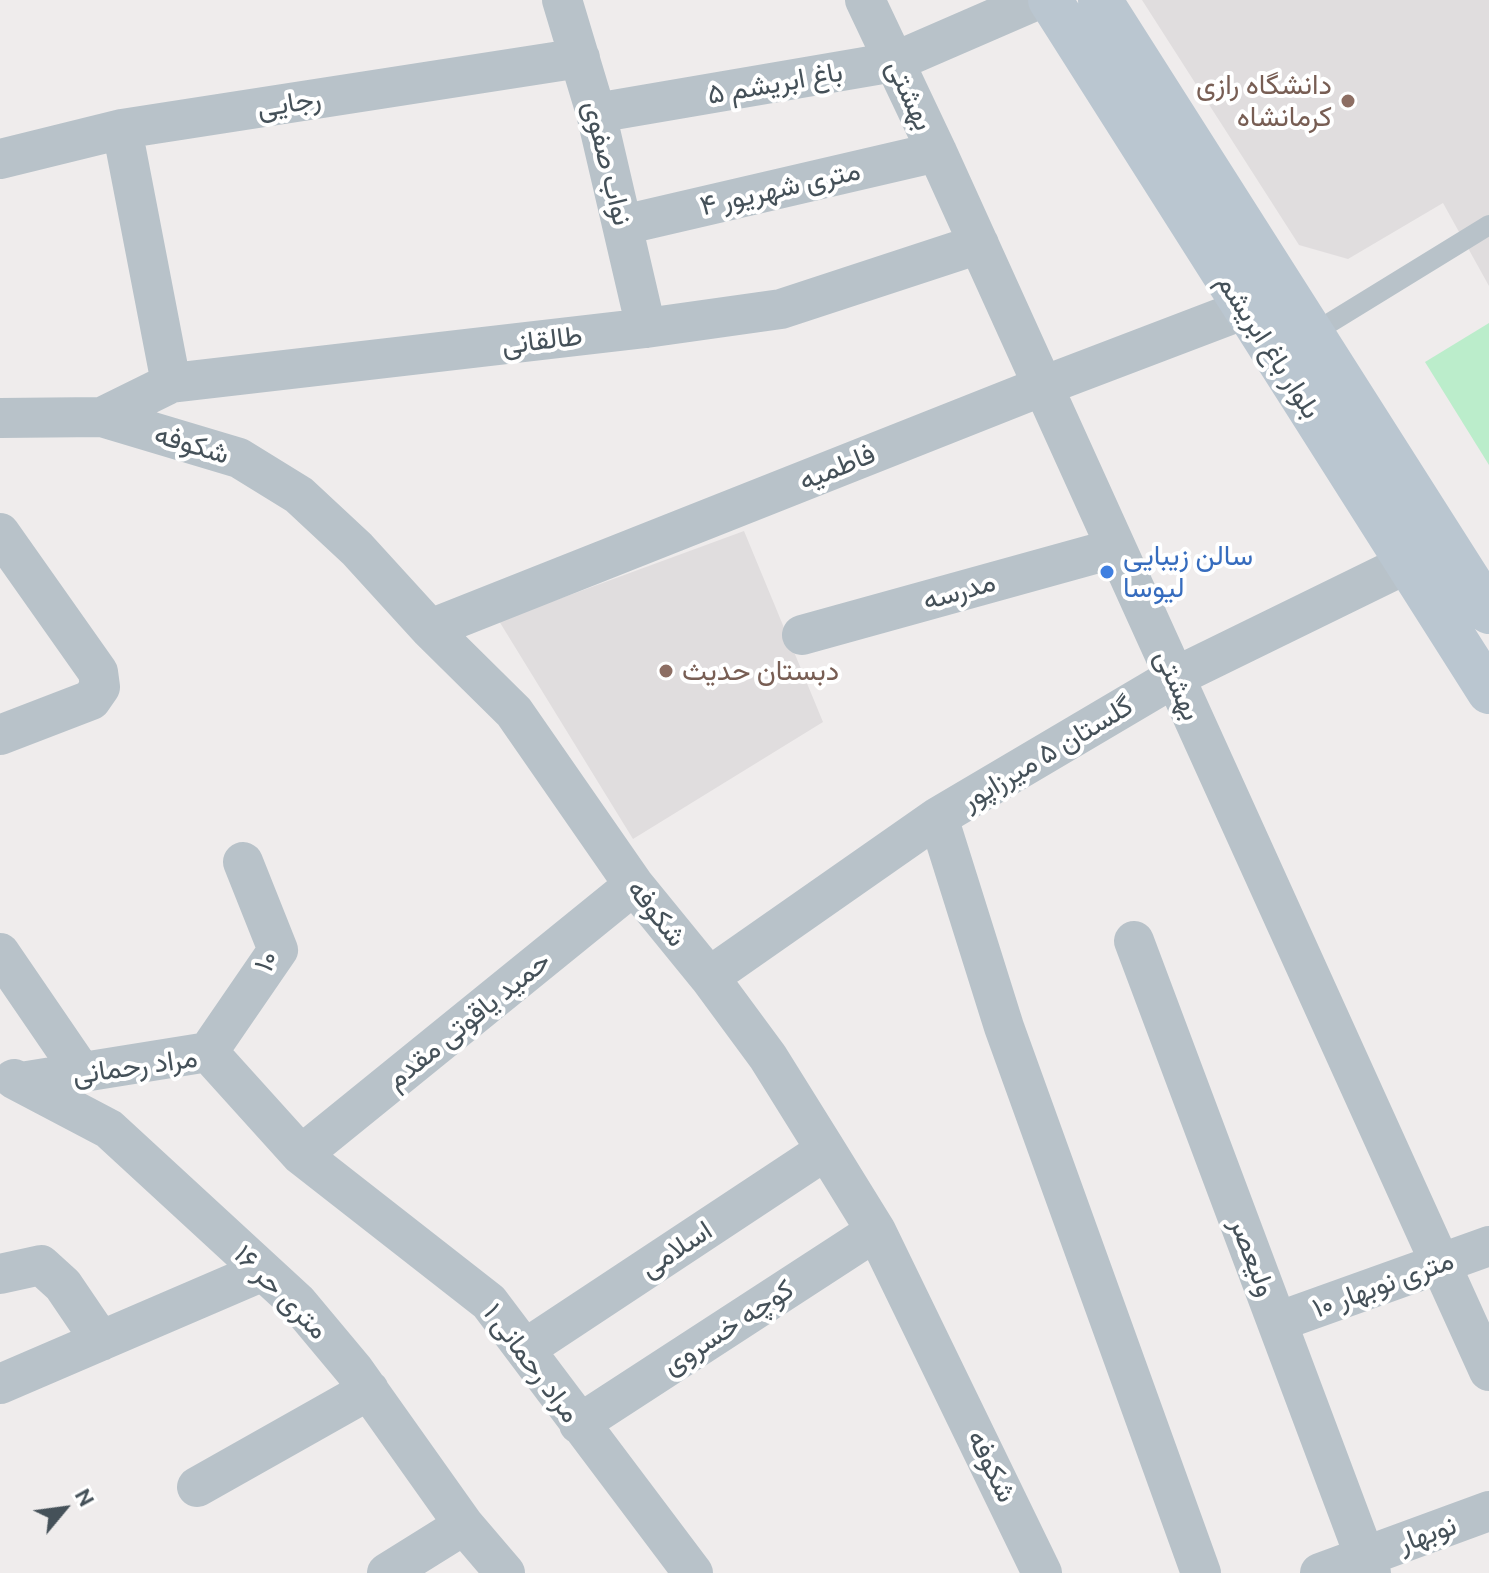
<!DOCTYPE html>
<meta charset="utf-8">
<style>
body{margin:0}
#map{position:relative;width:1489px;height:1573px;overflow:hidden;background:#efecec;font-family:Ubuntu,sans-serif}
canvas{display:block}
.north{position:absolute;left:24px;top:1469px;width:80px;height:80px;-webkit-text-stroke:6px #fff;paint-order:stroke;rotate:61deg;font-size:22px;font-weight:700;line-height:32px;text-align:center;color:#455159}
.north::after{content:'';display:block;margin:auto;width:28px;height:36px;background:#455159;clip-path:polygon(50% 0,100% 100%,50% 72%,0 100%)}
</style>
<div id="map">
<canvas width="1489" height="1573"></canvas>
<div class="north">N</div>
</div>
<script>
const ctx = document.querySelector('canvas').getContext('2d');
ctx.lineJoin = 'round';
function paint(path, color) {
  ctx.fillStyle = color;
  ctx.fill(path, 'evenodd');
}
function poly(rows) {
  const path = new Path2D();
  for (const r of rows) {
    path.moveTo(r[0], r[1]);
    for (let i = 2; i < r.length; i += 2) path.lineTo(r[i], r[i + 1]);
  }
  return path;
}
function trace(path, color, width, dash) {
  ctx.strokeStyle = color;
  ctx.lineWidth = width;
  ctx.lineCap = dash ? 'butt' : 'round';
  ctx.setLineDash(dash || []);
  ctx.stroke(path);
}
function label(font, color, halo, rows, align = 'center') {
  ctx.font = font + ' Ubuntu,Vazirmatn,sans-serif';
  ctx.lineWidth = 8;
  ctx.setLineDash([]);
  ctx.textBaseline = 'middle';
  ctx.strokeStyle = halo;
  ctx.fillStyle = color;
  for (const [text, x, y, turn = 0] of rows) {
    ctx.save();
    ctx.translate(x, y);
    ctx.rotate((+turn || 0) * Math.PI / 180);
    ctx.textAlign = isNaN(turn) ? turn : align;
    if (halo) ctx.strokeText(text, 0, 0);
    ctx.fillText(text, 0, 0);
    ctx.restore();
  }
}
paint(poly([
 [1142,0,1489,0,1489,286,1443,203,1348,259,1299,245],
 [744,531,823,722,633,839,499,621]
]), '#e0ddde');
paint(poly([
 [1489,323,1489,465,1425,362]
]), '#bbedcb');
trace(poly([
 [1310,335,1489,225]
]), '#b8c2c9', 20);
trace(poly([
 [562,0,596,113,646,328],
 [865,0,937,152,1489,1371],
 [596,113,894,62,1037,0],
 [122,129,171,383],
 [0,159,122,129,580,58],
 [623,225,937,152],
 [102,417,171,383,646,328,781,309,979,244],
 [0,418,102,417,239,458,299,495,357,549,430,629,514,712,634,885,709,977,768,1057,826,1150,876,1231,1042,1573],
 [0,533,98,672,100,687,91,700,0,735],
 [430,629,1043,386,1245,309],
 [802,635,1116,548],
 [938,817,1004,1027,1201,1573],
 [1134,941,1371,1573],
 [0,953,82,1073],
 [709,977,938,817,1175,677,1406,564],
 [208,1052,278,950,243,862],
 [14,1079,109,1129,298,1303,354,1370,464,1525,505,1573],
 [21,1082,208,1052,301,1155,489,1302,693,1573],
 [301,1155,634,885],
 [0,1274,41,1265,63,1285,101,1341],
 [1277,1322,1489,1246],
 [525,1349,826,1150],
 [0,1384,263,1271],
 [579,1424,876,1231],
 [197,1487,369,1390],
 [387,1573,464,1525],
 [1320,1573,1489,1511]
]), '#b8c2c9', 40);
trace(poly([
 [1050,0,1489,692],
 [1100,0,1489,612]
]), '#bac6d0', 44);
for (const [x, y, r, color] of [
 [1348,101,8,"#8d6e63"],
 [1107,572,8,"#3f7fe0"],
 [666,671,8,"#8d6e63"]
]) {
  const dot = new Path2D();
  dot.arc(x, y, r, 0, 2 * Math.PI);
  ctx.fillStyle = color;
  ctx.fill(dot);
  trace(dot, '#fff', 3);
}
label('28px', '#455159', '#fff', [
 ["باغ ابریشم ۵",775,83,-10],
 ["بهشتی",910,95,65],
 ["رجایی",289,103,-9],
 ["نواب صفوی",608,163,76],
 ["۴ متری شهریور",780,188,-13],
 ["طالقانی",542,340,-7],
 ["بلوار باغ ابریشم",1269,346,57],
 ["شکوفه",192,444,17],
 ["فاطمیه",837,467,-22],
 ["مدرسه",959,591,-16],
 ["بهشتی",1178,685,66],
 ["گلستان ۵ میرزاپور",1047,753,-31],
 ["شکوفه",657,913,52],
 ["۱۰",266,961,-64],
 ["حمید یاقوتی مقدم",468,1020,-39],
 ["مراد رحمانی",135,1066,-8],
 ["اسلامی",676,1249,-33],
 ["ولیعصر",1253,1257,69],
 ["۱۰ متری نوبهار",1383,1284,-20],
 ["۱۶ متری حر",281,1292,45],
 ["کوچه خسروی",728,1327,-33],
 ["مراد رحمانی ۱",532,1363,53],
 ["شکوفه",992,1466,64],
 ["نوبهار",1427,1534,-20]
]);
label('28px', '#785e54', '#fff', [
 ["دانشگاه رازی",1332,85],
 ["کرمانشاه",1332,117],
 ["دبستان حدیث",682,671,"left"]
], 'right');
label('28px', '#366cbe', '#fff', [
 ["سالن زیبایی",1123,556],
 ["لیوسا",1123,588]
], 'left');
</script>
